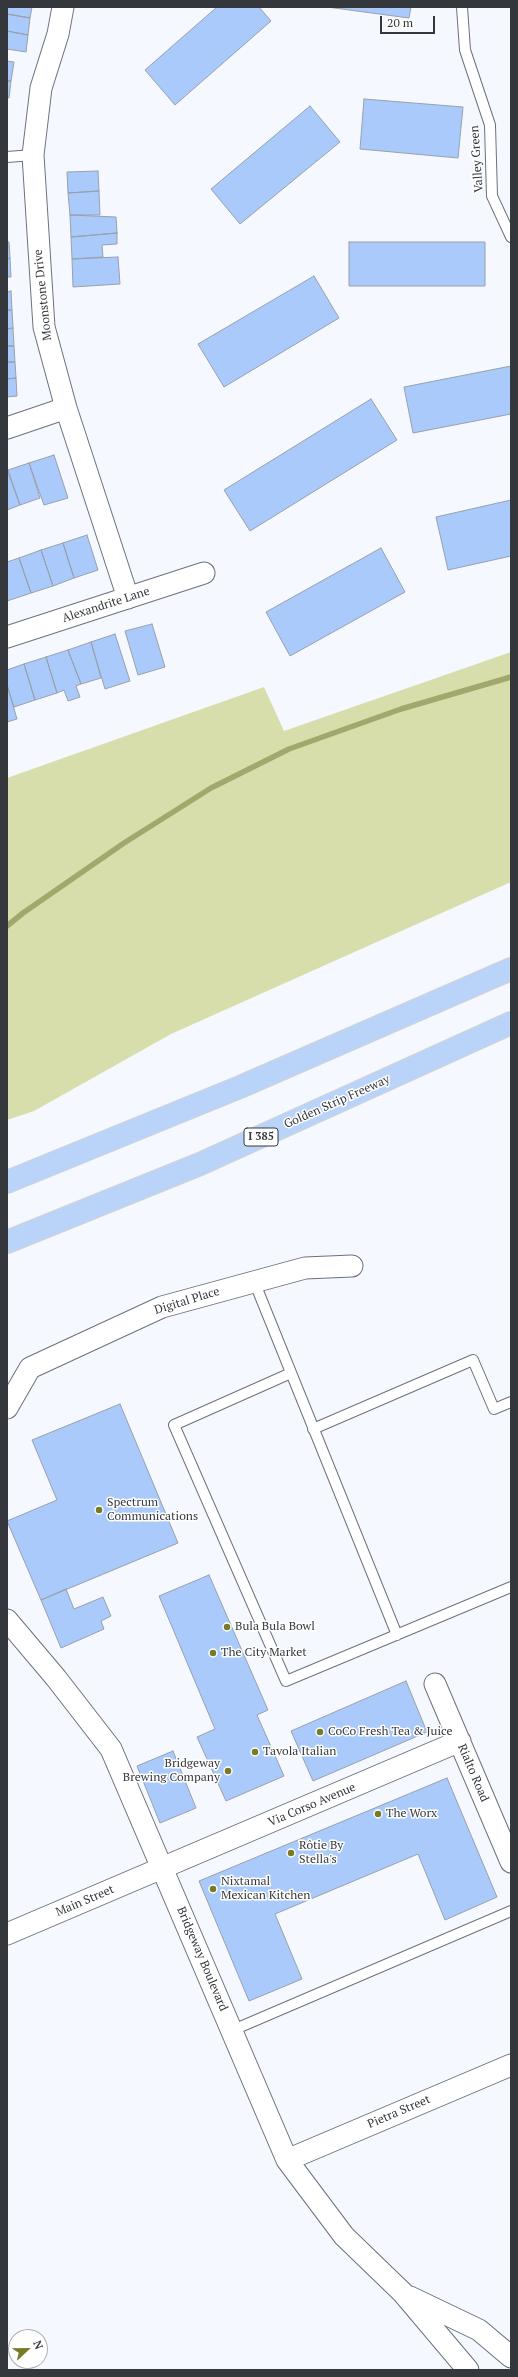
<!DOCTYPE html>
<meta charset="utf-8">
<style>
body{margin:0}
#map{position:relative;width:518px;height:2377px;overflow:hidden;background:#f5f8fe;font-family:"PT Serif",serif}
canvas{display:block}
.frame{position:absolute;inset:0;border:8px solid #34383c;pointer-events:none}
.north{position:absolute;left:8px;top:2329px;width:40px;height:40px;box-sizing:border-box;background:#fff;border:1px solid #aeafb1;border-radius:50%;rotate:68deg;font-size:11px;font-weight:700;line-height:16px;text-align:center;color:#34383c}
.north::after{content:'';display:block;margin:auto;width:14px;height:18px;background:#767b24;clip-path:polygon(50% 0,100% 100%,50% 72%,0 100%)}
.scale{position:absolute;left:380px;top:16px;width:55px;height:18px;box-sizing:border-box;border:2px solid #34383c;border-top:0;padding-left:5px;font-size:12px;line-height:14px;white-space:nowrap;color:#34383c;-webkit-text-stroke:3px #fff;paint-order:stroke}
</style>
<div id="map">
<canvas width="518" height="2377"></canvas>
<div class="frame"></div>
<div class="north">N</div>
<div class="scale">20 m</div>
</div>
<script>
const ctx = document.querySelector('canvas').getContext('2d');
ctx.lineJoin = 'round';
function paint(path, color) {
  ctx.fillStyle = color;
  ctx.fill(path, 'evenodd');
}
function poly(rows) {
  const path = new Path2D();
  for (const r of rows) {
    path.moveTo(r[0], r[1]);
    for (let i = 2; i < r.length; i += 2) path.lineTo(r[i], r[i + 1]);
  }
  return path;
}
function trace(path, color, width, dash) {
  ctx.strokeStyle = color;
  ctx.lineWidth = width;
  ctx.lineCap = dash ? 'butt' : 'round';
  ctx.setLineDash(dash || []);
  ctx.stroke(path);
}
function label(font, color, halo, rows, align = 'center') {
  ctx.font = font + ' "PT Serif",serif';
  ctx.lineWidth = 3;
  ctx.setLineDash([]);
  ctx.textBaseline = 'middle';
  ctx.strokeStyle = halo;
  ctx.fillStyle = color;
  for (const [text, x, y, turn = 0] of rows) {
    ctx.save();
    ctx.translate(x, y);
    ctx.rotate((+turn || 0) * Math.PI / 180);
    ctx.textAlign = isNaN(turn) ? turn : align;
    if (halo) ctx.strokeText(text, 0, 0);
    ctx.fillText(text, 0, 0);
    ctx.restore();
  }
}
paint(poly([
 [511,652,511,882,171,1034,34,1111,7,1120,7,778,264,687,284,731]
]), '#d8deab');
trace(poly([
 [7,926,23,913,124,843,211,788,289,749,401,709,511,677]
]), '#a2a76e', 5.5);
const building = poly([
 [7,7,32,7,30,18,7,14,7,7],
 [217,7,259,7,271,21,175,105,145,70,217,7],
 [327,7,411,7,409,18,327,7],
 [7,14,30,18,28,35,7,31,7,14],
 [7,31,28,35,26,52,7,49,7,31],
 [7,61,14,62,11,81,7,81,7,61],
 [7,81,11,81,9,98,7,97,7,81],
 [364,99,463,107,458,158,360,149,364,99],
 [310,106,340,142,240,224,211,189,310,106],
 [98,171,99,191,68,193,67,172,98,171],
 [99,191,100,215,70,215,68,193,99,191],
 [70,215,116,217,117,233,71,237,70,215],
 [117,233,117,244,102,245,103,257,72,259,71,237,117,233],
 [7,242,9,242,10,258,7,259,7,242],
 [349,242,485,242,485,286,349,286,349,242],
 [118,257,120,284,73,287,72,259,118,257],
 [10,258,11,277,7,277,7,259,10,258],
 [314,276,339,318,224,387,198,344,314,276],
 [11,291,12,310,7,310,7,292,11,291],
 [7,310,12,310,13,328,7,329,7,310],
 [13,328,14,346,7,346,7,329,13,328],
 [7,346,14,346,15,362,7,362,7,346],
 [7,362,15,362,16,378,7,379,7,362],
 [511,366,511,414,413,433,404,387,511,366],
 [16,378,17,396,7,397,7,379,16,378],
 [371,399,397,440,250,531,224,490,371,399],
 [54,455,68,498,44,505,29,463,54,455],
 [29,463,40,498,20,505,8,470,29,463],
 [7,470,20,505,7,510,7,470],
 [511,500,511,556,448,570,436,517,511,500],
 [87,535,98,570,74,578,63,543,87,535],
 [63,543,74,578,53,586,41,550,63,543],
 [381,548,405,592,290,656,266,612,381,548],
 [41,550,53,586,31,593,19,558,41,550],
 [19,558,31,593,7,601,7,562,19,558],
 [152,624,165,667,138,675,125,631,152,624],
 [115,634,130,681,105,689,91,642,115,634],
 [91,642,101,678,81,684,68,650,91,642],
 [68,650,81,684,76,686,80,697,68,701,64,690,57,693,46,657,68,650],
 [46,657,57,693,35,700,24,664,46,657],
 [24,664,35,700,14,707,7,685,7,670,24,664],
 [7,685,17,719,7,722,7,685],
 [120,1404,178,1543,41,1600,7,1521,57,1500,32,1440,120,1404],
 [209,1575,268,1710,257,1715,284,1776,226,1801,197,1737,215,1729,159,1596,209,1575],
 [66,1589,74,1609,103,1597,111,1616,101,1621,104,1629,61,1648,41,1600,66,1589],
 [406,1681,427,1732,313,1781,291,1731,406,1681],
 [173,1751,196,1808,160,1823,137,1766,173,1751],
 [447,1778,497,1897,445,1920,418,1854,275,1914,302,1979,249,2001,199,1881,447,1778]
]);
paint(building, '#a9cafa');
trace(building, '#98a0ab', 1);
const service = poly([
 [462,7,465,50,490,125,492,196,511,237],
 [7,157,33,155],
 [254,1281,397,1635],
 [291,1373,174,1425,286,1681,511,1587],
 [313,1429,473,1360,494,1409,511,1402],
 [233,2030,511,1911]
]);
const minor = poly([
 [63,7,58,34,41,88,33,155,44,327,66,408,128,598],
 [7,428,66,408],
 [7,637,204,573],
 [7,1408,30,1368,162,1307,305,1268,352,1266],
 [7,1620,56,1678,111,1749,287,2160,344,2236,403,2293,468,2370],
 [435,1684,511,1862],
 [7,1934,460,1741],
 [287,2160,511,2065],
 [410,2297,479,2330,511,2357]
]);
const motorway = poly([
 [7,1182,240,1087,511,969],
 [7,1242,200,1164,511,1023]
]);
trace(service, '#6b727d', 12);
trace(minor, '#6b727d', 23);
trace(motorway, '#d2d3d4', 24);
trace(service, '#fff', 10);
trace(minor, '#fff', 21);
trace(motorway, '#bad4f9', 22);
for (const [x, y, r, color] of [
 [99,1510,4,"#767b24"],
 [227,1627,4,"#767b24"],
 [213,1653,4,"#767b24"],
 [320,1732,4,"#767b24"],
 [255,1752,4,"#767b24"],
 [228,1771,4,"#767b24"],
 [378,1814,4,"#767b24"],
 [291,1853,4,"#767b24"],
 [213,1889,4,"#767b24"]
]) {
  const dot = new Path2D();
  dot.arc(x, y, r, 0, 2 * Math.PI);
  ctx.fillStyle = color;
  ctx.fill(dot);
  trace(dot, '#fff', 1.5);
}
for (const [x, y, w] of [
 [261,1137,34]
]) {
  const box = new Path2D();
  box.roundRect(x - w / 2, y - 9, w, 18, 3);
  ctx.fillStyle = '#fff';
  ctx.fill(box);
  trace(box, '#34383c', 1);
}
label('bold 11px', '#34383c', null, [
 ["I 385",261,1137]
]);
label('12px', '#34383c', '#fff', [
 ["Valley Green",477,159,-94],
 ["Moonstone Drive",43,295,-96],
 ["Alexandrite Lane",106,605,-18],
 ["Golden Strip Freeway",337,1102,-24],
 ["Digital Place",187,1301,-17],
 ["Rialto Road",473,1773,67],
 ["Via Corso Avenue",312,1805,-23],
 ["Main Street",85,1901,-23],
 ["Bridgeway Boulevard",202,1959,67],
 ["Pietra Street",399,2112,-23]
]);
label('12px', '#34383c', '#fff', [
 ["Spectrum",107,1503],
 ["Communications",107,1517],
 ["Bula Bula Bowl",235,1627],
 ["The City Market",221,1653],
 ["CoCo Fresh Tea & Juice",328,1732],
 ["Tavola Italian",263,1752],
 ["Bridgeway",220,1764,"right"],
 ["Brewing Company",220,1778,"right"],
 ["The Worx",386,1814],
 ["Rôtie By",299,1846],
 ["Stella's",299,1860],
 ["Nixtamal",221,1882],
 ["Mexican Kitchen",221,1896]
], 'left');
</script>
